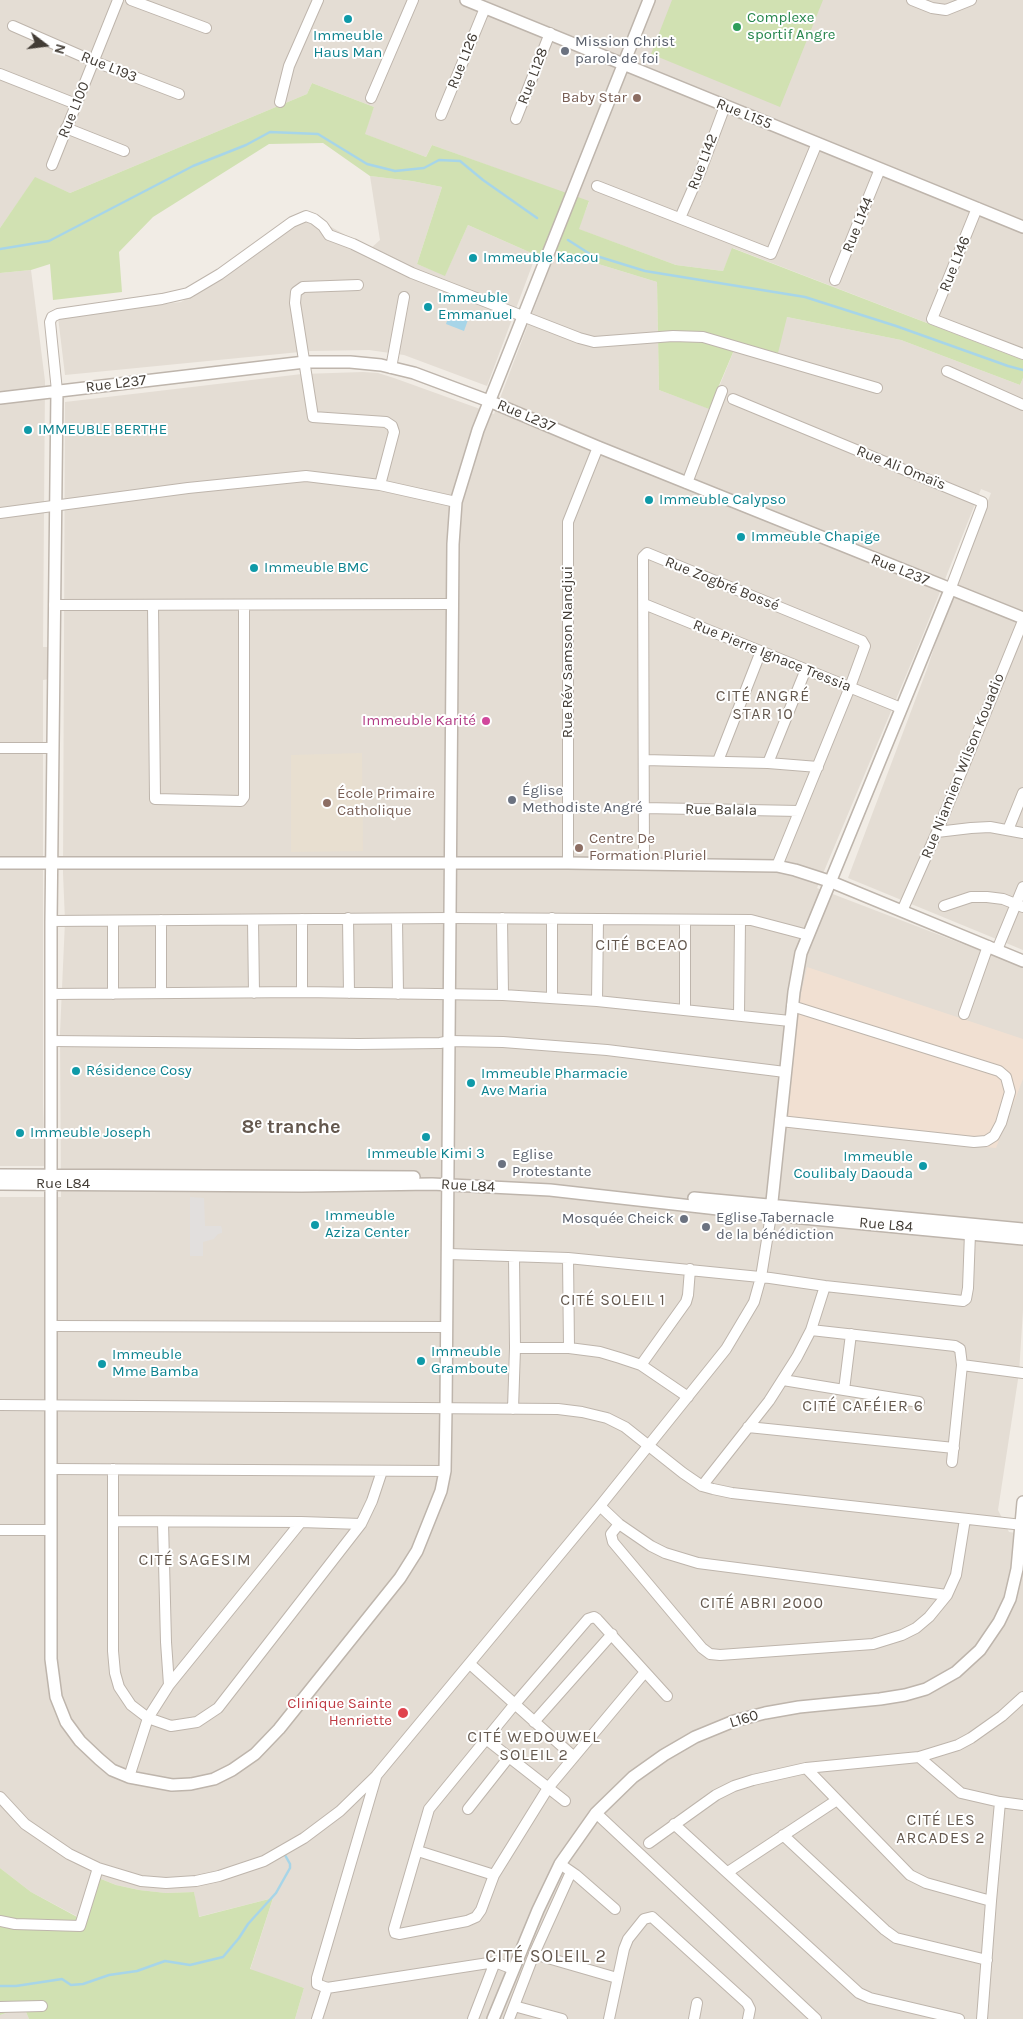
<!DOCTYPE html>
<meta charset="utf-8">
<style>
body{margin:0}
#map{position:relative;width:1023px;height:2019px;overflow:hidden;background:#f1ece5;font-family:Karla,sans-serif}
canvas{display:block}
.north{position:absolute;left:20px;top:20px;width:50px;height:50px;-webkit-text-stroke:4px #fff;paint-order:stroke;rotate:105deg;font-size:14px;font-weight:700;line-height:20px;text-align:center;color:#423c35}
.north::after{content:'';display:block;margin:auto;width:18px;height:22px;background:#423c35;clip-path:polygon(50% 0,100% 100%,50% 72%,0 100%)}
</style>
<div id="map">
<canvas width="1023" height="2019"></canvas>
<div class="north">N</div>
</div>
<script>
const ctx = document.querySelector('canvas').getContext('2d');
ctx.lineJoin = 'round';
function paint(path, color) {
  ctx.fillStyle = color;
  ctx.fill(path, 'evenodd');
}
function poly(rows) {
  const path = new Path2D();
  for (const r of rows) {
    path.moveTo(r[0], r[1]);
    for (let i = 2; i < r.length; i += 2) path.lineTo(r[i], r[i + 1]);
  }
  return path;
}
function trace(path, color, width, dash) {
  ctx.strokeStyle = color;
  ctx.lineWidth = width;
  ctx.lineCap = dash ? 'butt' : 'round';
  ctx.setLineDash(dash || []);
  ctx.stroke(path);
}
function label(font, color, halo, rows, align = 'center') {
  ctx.font = font + ' Karla,sans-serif';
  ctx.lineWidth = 4;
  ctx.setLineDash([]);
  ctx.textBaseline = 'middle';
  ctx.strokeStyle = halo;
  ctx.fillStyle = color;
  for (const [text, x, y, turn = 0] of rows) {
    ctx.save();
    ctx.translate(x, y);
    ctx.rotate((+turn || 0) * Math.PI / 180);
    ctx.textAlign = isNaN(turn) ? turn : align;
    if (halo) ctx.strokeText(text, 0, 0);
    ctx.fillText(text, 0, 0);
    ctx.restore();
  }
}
paint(poly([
 [0,0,1023,0,1023,360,733,248,723,271,676,265,578,229,589,202,432,145,426,157,364,134,374,107,312,83,307,94,70,193,35,178,0,228],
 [370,176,412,181,442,187,417,264,445,275,468,225,536,255,487,386,404,355,369,350,310,351,65,375,58,317,181,302,240,265,310,215,370,249,380,240],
 [556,251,657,282,659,390,710,409,737,343,787,317,901,340,1020,385,1023,378,1023,950,848,878,927,669,954,588,991,493,981,489,920,642,817,888,1023,967,1023,1310,1019,1373,998,1510,1009,1532,1023,1534,1023,2019,295,2019,304,1988,250,1970,273,1898,198,1917,194,1892,166,1893,139,1890,116,1885,96,1877,80,1918,31,1892,0,1868,0,1197,61,1197,60,1033,65,921,63,873,65,402,302,374,363,372,378,373,394,378,494,414],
 [31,270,45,381,43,647,49,647,49,679,43,680,43,1104,45,1166,0,1166,0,273],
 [24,2007,29,2019,0,2019,0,2015]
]), '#e4ddd4');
paint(poly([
 [807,967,1023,1039,1023,1079,996,1148,786,1128,797,1011]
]), '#f1e0d2');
paint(poly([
 [362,753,363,851,291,852,291,755]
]), '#e8dfd0');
paint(poly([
 [672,0,823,0,780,107,651,54],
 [312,83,374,107,365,134,426,157,432,145,589,201,579,229,676,265,723,271,732,248,1023,360,1023,378,1020,385,901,340,787,317,778,353,737,343,709,409,659,390,657,282,556,251,550,266,536,255,468,225,445,276,417,264,442,187,412,181,370,176,323,143,269,144,153,217,119,252,122,292,53,300,50,264,31,270,0,273,0,228,35,177,70,193,307,94],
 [0,1868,31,1892,79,1918,96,1877,116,1885,139,1890,166,1893,194,1892,199,1917,273,1898,250,1969,304,1988,295,2019,29,2019,24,2007,0,2015]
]), '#d1e1b2');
paint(poly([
 [190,1197,204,1198,205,1226,221,1226,222,1229,222,1233,218,1234,214,1239,203,1242,203,1256,190,1256]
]), '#e2dfdd');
paint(poly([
 [451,310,469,317,464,331,446,324]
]), '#a7d5e8');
trace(poly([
 [568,240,590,254,645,271,805,297,896,326,1008,366,1023,370],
 [0,249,49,241,193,166,246,145,270,132,318,134,367,164,395,171,424,168,439,160,460,161,483,180,537,218],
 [0,1986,16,1986,62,1979,71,1985,83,1984,109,1975,137,1971,165,1961,190,1965,223,1957,239,1938,248,1924,276,1893,290,1868,290,1864,285,1855]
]), '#a7d5e8', 2.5);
const minor = poly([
 [131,0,206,28],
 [912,0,932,8,946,10,971,0],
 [13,26,93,61,179,94],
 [0,74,76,104],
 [371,98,413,0],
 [280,102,289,66,318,0],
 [441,115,485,8],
 [516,119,550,33],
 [66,128,124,151],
 [52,165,118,0],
 [597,186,771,254,817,143],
 [977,208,932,319,1023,354],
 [680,218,701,170,725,106],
 [835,280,880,169],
 [358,285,303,287,296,292,295,303,313,417,386,422,392,426,394,432,380,485],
 [391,368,404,297],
 [947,371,1023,405],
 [57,391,50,322,52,317,58,314,162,299,188,293,220,274,292,222,306,216,314,219,323,226,329,235,353,244,412,273,579,338,594,342,673,336,703,337,877,388],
 [733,399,982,502,982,506,950,590],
 [687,483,722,391],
 [0,513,188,488,306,476,380,485,456,502],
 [644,604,901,708],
 [54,605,453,604],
 [153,605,155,799,241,801,244,797,244,605],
 [0,748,53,748],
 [644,760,768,763,818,767],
 [718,761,761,651],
 [768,763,806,669],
 [644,808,799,811],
 [1008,830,1023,793],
 [937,832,971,828,990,827,1023,833],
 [568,863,568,522,598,447],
 [644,863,643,557,647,553,862,641,865,646,850,687,777,866],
 [944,906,971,897,987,897,1003,899,1023,907],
 [902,911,937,832,1023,621],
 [348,918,349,993],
 [502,918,503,995],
 [302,919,302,992],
 [397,919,398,994],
 [161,920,161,993],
 [253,920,254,993],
 [685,920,685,1010],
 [51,921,450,918,751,920,808,935],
 [113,921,113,994],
 [997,950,1023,887],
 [51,994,302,992,503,995,597,1001,790,1021],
 [552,997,552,918],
 [597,1001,598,919],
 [964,1014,988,946],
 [739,1015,740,920],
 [51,1041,359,1044,440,1043,450,1041,503,1042,607,1050,785,1072],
 [780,1121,974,1142,986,1141,994,1136,1001,1123,1010,1092,1006,1077,999,1071,792,1006],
 [448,1254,568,1258,770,1278,825,1286,963,1301,966,1299,968,1288,970,1233],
 [568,1258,569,1348],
 [52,1326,447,1327],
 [811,1330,955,1346,960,1349,962,1365,1023,1373],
 [851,1334,844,1390,919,1402],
 [515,1348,569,1348,600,1352,620,1358,641,1365,688,1397],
 [641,1365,686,1302,688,1295,690,1269],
 [783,1380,844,1390],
 [0,1405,558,1409,582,1412,607,1418,625,1427,683,1473,702,1486,713,1489,732,1493,1023,1525],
 [513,1409,515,1348,514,1257],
 [748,1427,954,1448],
 [952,1462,962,1365],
 [51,1469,445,1471],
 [113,1469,113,1651,115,1673,119,1687,131,1705,148,1718,171,1726,197,1722,218,1708,361,1524,372,1501,382,1471],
 [702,1486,769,1401,797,1357,811,1330,825,1286],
 [600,1506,619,1524,651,1546,665,1553,698,1563,947,1595],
 [113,1521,301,1522,361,1524],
 [163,1522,166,1642,169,1685],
 [619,1524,611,1534,613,1542,702,1648,710,1654,720,1655,873,1644,902,1635,916,1628,929,1617,947,1595,956,1575,965,1519],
 [0,1530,51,1530],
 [470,1664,574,1757],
 [645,1672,548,1788,494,1875,481,1910,476,1917,467,1921,399,1934,395,1933,394,1929,429,1809,514,1705,588,1619,594,1617,597,1619,667,1696],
 [534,1722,612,1634],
 [486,1739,565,1801],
 [919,1757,961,1793,1000,1802,1023,1805],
 [806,1768,910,1875,926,1883,991,1901],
 [129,1777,148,1718,169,1685,301,1522],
 [376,1777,317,1978,317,1984,327,1988,495,1962,513,1969],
 [0,1797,25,1824,69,1854,98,1868,141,1881,166,1883,196,1881,219,1876,264,1861,304,1838,340,1811,376,1776,600,1506,726,1349,754,1302,761,1277,771,1215],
 [468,1809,509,1757],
 [596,1813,816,2019],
 [674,1824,859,1993,870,1998,959,2019],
 [783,1835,885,1930,896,1938,987,1960],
 [649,1843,716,1795,734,1786,753,1780,806,1768,919,1757,958,1745,971,1738,1002,1716,1023,1697],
 [418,1851,494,1875],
 [560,1864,576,1875,615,1909],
 [728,1872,837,1800],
 [0,1921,15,1924,80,1926,98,1868],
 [534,1954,617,1978],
 [514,2006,562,2019],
 [0,2007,42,2006],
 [317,2019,327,1988],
 [473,2019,495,1962],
 [509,2019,534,1954,571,1872],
 [609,2019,624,1949,628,1939,644,1919,652,1917,747,2003,750,2009,748,2019],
 [694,2019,697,2003],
 [982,2019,991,1901,1000,1802]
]);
const tertiary = poly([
 [466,0,1023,227],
 [57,391,51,921,51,1659,56,1697,66,1722,80,1741,99,1759,112,1770,129,1777,172,1785,191,1784,214,1779,232,1770,255,1754,279,1729,400,1578,417,1551,441,1491,445,1471,446,1409,453,544,456,502,478,430,649,0],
 [0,398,305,362,350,362,381,365,414,373,489,401,598,447,1023,618],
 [0,863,568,863,777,866,795,870,829,881,1023,961],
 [0,1175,414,1177],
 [0,1184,302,1186,432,1184,550,1190,771,1215,1023,1239],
 [694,1198,1023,1229],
 [771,1211,794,992,801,953,950,590],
 [493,2019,538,1910,560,1864,596,1813,633,1777,664,1755,695,1737,734,1721,765,1713,799,1707,880,1699,905,1695,926,1689,956,1672,980,1650,999,1622,1010,1599,1017,1569,1023,1502]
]);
trace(minor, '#beb5ac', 12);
trace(tertiary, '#beb5ac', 14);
trace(minor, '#fff', 10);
trace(tertiary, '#fff', 11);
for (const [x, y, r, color] of [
 [348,19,5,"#0f9aa8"],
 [737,27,5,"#2e9e5b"],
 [565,51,5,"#6b7280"],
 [637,98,5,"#8d6e63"],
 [473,258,5,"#0f9aa8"],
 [428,307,5,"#0f9aa8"],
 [28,430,5,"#0f9aa8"],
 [649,500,5,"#0f9aa8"],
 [741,537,5,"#0f9aa8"],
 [254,568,5,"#0f9aa8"],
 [486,721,5,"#d1479c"],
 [512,800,5,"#6b7280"],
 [327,803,5,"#8d6e63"],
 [579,848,5,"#8d6e63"],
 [76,1071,5,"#0f9aa8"],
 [471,1083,5,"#0f9aa8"],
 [20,1133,5,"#0f9aa8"],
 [426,1137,5,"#0f9aa8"],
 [502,1164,5,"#6b7280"],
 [923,1166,5,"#0f9aa8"],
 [684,1219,5,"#6b7280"],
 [315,1225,5,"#0f9aa8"],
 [706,1227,5,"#6b7280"],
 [421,1361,5,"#0f9aa8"],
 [102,1364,5,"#0f9aa8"],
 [403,1713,6,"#e0444e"]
]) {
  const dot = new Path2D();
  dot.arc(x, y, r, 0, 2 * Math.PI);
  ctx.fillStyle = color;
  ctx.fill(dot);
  trace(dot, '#fff', 2);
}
label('15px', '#27864d', '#fff', [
 ["Complexe",747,18],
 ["sportif Angre",747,35]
], 'left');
label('15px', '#0d838f', '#fff', [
 ["Immeuble",348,36,"center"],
 ["Haus Man",348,53,"center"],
 ["Immeuble Kacou",483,258],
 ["Immeuble",438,298],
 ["Emmanuel",438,315],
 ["IMMEUBLE BERTHE",38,430],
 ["Immeuble Calypso",659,500],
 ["Immeuble Chapige",751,537],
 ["Immeuble BMC",264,568],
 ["Résidence Cosy",86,1071],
 ["Immeuble Pharmacie",481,1074],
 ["Ave Maria",481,1091],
 ["Immeuble Joseph",30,1133],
 ["Immeuble Kimi 3",426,1154,"center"],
 ["Immeuble",913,1157,"right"],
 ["Coulibaly Daouda",913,1174,"right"],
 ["Immeuble",325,1216],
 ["Aziza Center",325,1233],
 ["Immeuble",431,1352],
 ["Gramboute",431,1369],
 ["Immeuble",112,1355],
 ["Mme Bamba",112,1372]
], 'left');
label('15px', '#5b616d', '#fff', [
 ["Mission Christ",575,42],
 ["parole de foi",575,59],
 ["Église",522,791],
 ["Methodiste Angré",522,808],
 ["Eglise",512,1155],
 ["Protestante",512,1172],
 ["Eglise Tabernacle",716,1218],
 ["de la bénédiction",716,1235],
 ["Mosquée Cheick",674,1219,"right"]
], 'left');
label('15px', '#423c35', '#fff', [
 ["Rue L126",463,61,-68],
 ["Rue L193",109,67,22],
 ["Rue L128",533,76,-69],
 ["Rue L100",74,110,-68],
 ["Rue L155",744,114,22],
 ["Rue L142",703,162,-69],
 ["Rue L144",858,225,-68],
 ["Rue L146",955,264,-68],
 ["Rue L237",116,384,-7],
 ["Rue L237",526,416,23],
 ["Rue Ali Omaïs",901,468,22],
 ["Rue L237",900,570,22],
 ["Rue Zogbré Bossé",722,584,22],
 ["Rue Rév Samson Nandjui",568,652,-90],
 ["Rue Pierre Ignace Tressia",772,656,22],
 ["Rue Niamien Wilson Kouadio",963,766,-68],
 ["Rue Balala",721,810,1],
 ["Rue L84",63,1184],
 ["Rue L84",468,1186,3],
 ["Rue L84",886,1225,5],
 ["L160",744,1719,-17]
]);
label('15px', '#785e54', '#fff', [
 ["Baby Star",627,98,"right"],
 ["École Primaire",337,794],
 ["Catholique",337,811],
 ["Centre De",589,839],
 ["Formation Pluriel",589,856]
], 'left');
label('15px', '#b23c85', '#fff', [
 ["Immeuble Karité",476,721]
], 'right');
label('15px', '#be3a42', '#fff', [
 ["Clinique Sainte",392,1704],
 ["Henriette",392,1721]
], 'right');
ctx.letterSpacing = '1px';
label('16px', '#64584e', '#fff', [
 ["CITÉ ANGRÉ",763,696],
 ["STAR 10",763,714],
 ["CITÉ BCEAO",642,945],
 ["CITÉ SOLEIL 1",613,1300],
 ["CITÉ CAFÉIER 6",863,1406],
 ["CITÉ SAGESIM",195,1560],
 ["CITÉ ABRI 2000",762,1603],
 ["CITÉ WEDOUWEL",534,1737],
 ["SOLEIL 2",534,1755],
 ["CITÉ LES",941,1820],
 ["ARCADES 2",941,1838]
]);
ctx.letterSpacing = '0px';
ctx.letterSpacing = '1px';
label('18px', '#64584e', '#fff', [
 ["CITÉ SOLEIL 2",546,1957]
]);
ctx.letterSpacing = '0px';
label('bold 20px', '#64584e', '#fff', [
 ["8ᵉ tranche",291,1127]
]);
</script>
